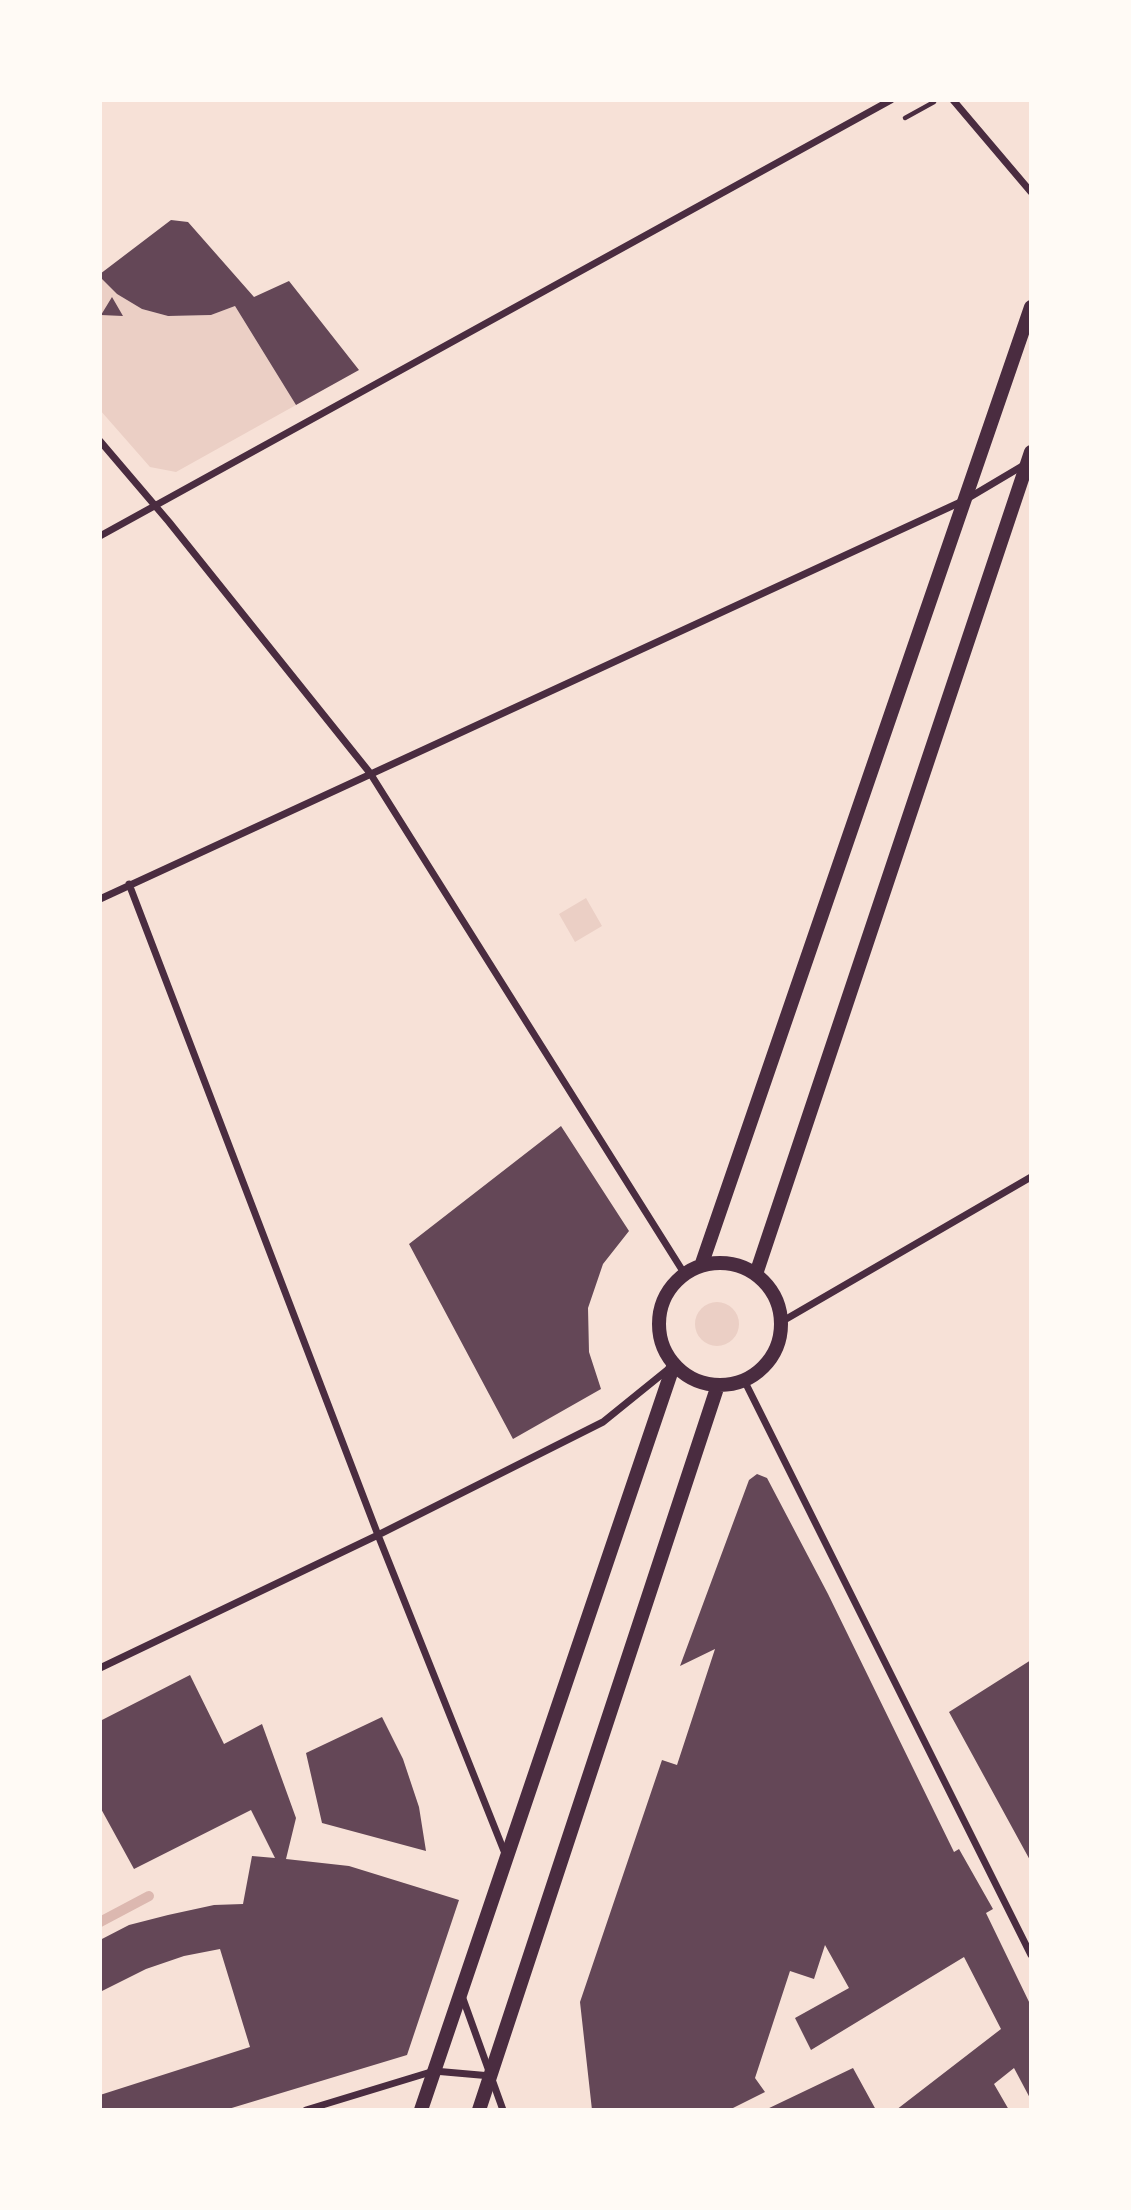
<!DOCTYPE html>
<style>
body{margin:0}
#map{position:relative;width:1131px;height:2210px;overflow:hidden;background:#f7e1d7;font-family:"Space Grotesk",sans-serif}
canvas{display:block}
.frame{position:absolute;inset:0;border:102px solid #fffaf5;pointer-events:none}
</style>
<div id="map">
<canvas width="1131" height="2210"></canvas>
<div class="frame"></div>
</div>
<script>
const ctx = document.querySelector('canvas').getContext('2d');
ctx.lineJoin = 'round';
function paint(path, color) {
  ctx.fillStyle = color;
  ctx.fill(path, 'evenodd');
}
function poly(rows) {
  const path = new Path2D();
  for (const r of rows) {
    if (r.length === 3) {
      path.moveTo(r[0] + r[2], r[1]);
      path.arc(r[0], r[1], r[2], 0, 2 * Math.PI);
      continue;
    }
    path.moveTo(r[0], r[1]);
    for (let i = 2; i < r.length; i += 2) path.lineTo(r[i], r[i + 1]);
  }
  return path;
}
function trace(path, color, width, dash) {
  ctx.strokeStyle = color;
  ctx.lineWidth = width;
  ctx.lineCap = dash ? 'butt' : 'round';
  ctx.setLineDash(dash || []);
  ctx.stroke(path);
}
paint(poly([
 [100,277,117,294,142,309,168,316,211,315,235,306,296,405,176,472,150,467,100,410],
 [586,898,602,926,575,942,559,914],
 [717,1324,22]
]), '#ebcfc5');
trace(poly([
 [100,1922,149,1896]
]), '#dcb8b0', 10);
paint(poly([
 [171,220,188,222,254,297,289,281,359,370,296,405,235,306,211,315,168,316,142,309,117,294,100,277,100,274],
 [112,297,123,316,101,315],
 [561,1126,629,1231,603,1264,588,1308,589,1352,601,1389,513,1439,409,1244],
 [757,1474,767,1478,828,1594,954,1852,959,1849,993,1909,986,1913,1031,2006,1031,2100,1014,2068,994,2084,1009,2110,896,2110,1001,2029,964,1957,811,2050,795,2018,849,1988,825,1945,814,1979,790,1971,755,2078,765,2092,729,2110,592,2110,580,2002,662,1760,677,1765,715,1649,680,1666,749,1480],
 [1031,1660,1031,1862,949,1712],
 [190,1675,224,1744,262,1724,296,1818,286,1859,349,1866,459,1900,407,2055,225,2110,100,2110,100,2095,250,2047,220,1949,184,1956,146,1969,100,1992,100,1940,129,1925,168,1915,214,1905,243,1904,252,1856,275,1858,251,1810,134,1869,100,1807,100,1721],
 [382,1717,403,1759,419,1807,426,1851,322,1823,306,1753],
 [853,2068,876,2110,765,2110]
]), '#644757');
trace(poly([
 [905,118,934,102]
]), '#4a2c40', 4.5);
trace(poly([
 [953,100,1031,192],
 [100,441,169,522,370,773,684,1273],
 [100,536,891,100],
 [129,884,378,1535,506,1856],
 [100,899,965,500,1024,465],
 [781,1322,1031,1177],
 [744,1380,1031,1955],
 [100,1668,378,1535,603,1422,671,1367],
 [462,1996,503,2110],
 [306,2110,434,2071,491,2076]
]), '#4a2c40', 7);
trace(poly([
 [720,1324,61],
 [701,1266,1031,307],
 [756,1274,1031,452],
 [421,2110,674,1364],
 [479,2110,718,1385]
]), '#4a2c40', 14);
</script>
